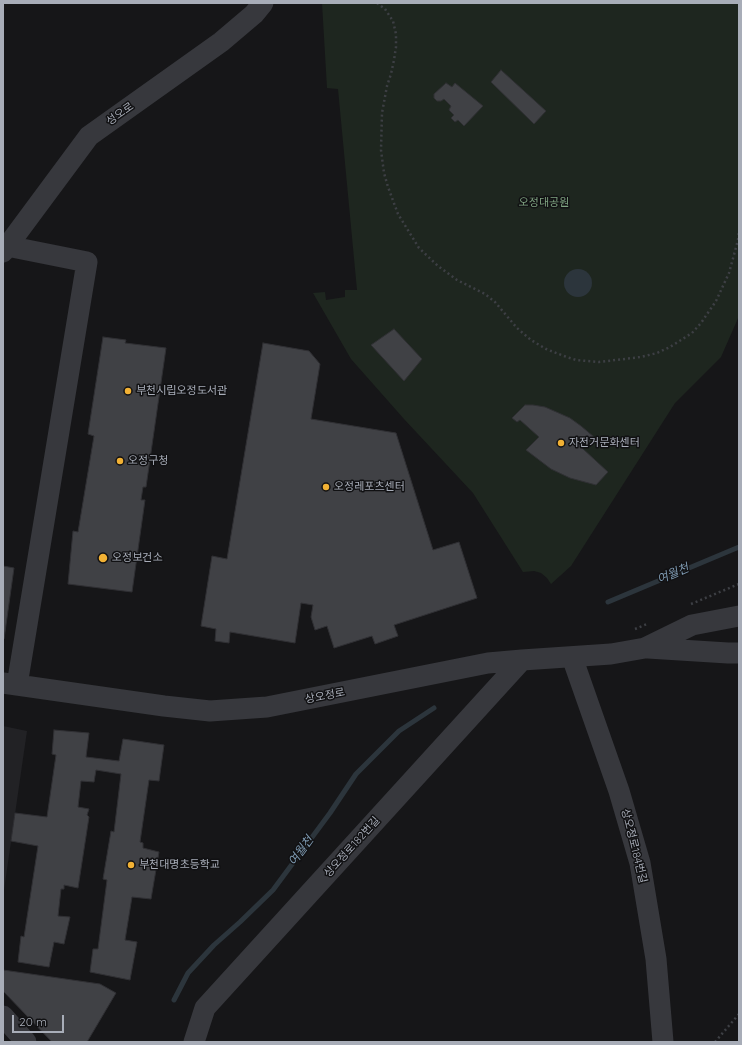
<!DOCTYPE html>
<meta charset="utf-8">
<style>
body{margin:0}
#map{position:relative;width:742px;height:1045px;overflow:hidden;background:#161618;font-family:Quicksand,sans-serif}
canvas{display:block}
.frame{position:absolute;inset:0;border:4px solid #a8adb8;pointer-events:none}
.scale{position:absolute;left:12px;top:1015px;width:52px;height:18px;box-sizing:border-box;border:2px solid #a8adb8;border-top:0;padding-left:5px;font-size:12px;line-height:14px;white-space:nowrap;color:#a8adb8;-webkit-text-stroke:3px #111113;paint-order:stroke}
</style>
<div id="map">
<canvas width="742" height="1045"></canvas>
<div class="frame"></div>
<div class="scale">20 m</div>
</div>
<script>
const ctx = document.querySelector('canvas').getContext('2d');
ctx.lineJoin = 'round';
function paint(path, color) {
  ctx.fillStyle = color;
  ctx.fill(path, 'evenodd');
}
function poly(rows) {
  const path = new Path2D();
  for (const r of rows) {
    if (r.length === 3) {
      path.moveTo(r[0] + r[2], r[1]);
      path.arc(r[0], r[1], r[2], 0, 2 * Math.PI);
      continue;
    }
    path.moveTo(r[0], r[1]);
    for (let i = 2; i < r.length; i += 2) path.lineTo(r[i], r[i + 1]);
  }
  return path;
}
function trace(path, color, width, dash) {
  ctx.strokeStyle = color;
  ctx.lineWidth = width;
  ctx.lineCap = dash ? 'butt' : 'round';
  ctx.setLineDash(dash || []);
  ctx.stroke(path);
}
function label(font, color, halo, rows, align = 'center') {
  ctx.font = font + ' Quicksand,"Noto Sans KR",sans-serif';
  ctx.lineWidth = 3;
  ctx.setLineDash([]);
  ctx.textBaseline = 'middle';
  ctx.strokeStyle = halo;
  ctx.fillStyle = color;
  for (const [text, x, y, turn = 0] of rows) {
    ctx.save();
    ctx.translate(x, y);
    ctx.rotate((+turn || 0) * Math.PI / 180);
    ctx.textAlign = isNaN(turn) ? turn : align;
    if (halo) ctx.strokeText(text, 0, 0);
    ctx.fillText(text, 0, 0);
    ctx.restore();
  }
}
paint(poly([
 [3,726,27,731,3,897]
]), '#222225');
paint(poly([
 [322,3,739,3,739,316,721,357,675,403,571,566,551,584,547,578,541,573,534,571,523,572,473,493,404,419,351,359,313,293,325,292,326,300,345,297,345,290,357,290,338,89,327,88]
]), '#1e261f');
paint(poly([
 [578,283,14]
]), '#2c353c');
trace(poly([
 [608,602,739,547],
 [174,1000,188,973,214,945,240,922,273,890,330,813,356,774,399,731,434,708]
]), '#2c353c', 5);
const building = poly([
 [501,70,546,111,534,124,491,82,501,70],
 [446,83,452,87,455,83,483,106,464,126,458,120,455,122,451,118,454,115,449,110,451,106,444,99,441,101,437,101,434,98,434,94,446,83],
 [394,329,422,359,404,381,371,345,394,329],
 [103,337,126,340,125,343,166,348,146,487,143,487,141,500,145,500,132,592,68,584,73,531,78,532,94,436,88,434,103,337],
 [263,343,309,351,320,364,311,419,396,433,433,550,459,542,477,598,394,625,398,636,375,644,372,636,334,648,327,626,315,630,311,617,313,605,301,603,295,643,230,632,229,643,215,641,216,629,201,626,212,556,227,559,263,343],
 [525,405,533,405,545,407,570,418,581,426,594,437,582,448,608,472,596,485,570,478,551,469,526,450,539,437,520,420,517,422,512,418,525,405],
 [3,566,14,568,4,639,3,639,3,566],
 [54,730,89,733,86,757,119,761,123,739,164,745,159,781,149,780,140,842,143,843,143,848,159,852,151,899,132,897,125,940,137,942,130,980,90,972,93,949,98,949,107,880,103,879,111,831,114,832,121,774,96,770,94,782,81,781,78,807,89,809,87,815,89,817,78,888,64,885,64,889,61,889,58,916,70,917,64,944,54,942,49,967,18,962,21,936,24,937,38,846,11,841,15,813,47,817,56,755,52,754,54,730],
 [3,970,100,984,116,993,87,1042,52,1042,3,991,3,970]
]);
paint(building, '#404145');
trace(building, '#303034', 1);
trace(poly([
 [377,3,385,9,393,21,396,34,396,47,394,60,391,74,387,86,382,113,381,150,384,173,388,187,398,214,419,248,438,266,457,280,485,294,495,302,517,328,531,340,546,349,564,356,576,360,599,362,641,357,657,353,670,347,692,333,701,323,716,301,729,273,738,240,739,231],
 [691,604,739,584],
 [635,629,647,624],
 [715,1042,739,1014]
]), '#3d3f44', 2.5, [2, 3]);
trace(poly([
 [7,246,87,262,17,685],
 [3,252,89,136,221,42,254,14,263,3],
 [648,648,728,653,739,653],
 [572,657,619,791,640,863,656,959,663,1042],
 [3,683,164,706,210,711,267,707,488,663,522,660,611,654,645,648,692,625,739,616],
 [3,1016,26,1042],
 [194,1042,205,1008,522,660]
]), '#37383d', 21);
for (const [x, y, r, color] of [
 [128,391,4,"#f2b134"],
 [561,443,4,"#f2b134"],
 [120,461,4,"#f2b134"],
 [326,487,4,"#f2b134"],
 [103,558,5,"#f2b134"],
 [131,865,4,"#f2b134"]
]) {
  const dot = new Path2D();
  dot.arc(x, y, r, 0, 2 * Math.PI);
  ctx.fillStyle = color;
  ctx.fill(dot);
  trace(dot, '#111113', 1.5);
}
label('11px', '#a8adb8', '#111113', [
 ["성오로",120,114,-35],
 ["상오정로",325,696,-11],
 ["상오정로184번길",634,846,76],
 ["상오정로182번길",352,847,-48]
]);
label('11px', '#7fa381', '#111113', [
 ["오정대공원",544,203]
]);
label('11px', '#a8adb8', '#111113', [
 ["부천시립오정도서관",136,391],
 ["자전거문화센터",569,443],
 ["오정구청",128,461],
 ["오정레포츠센터",334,487],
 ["오정보건소",112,558],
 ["부천대명초등학교",139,865]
], 'left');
label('italic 12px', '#7f9bb3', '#111113', [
 ["여월천",673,574,-23],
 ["여월천",301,851,-54]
]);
</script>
